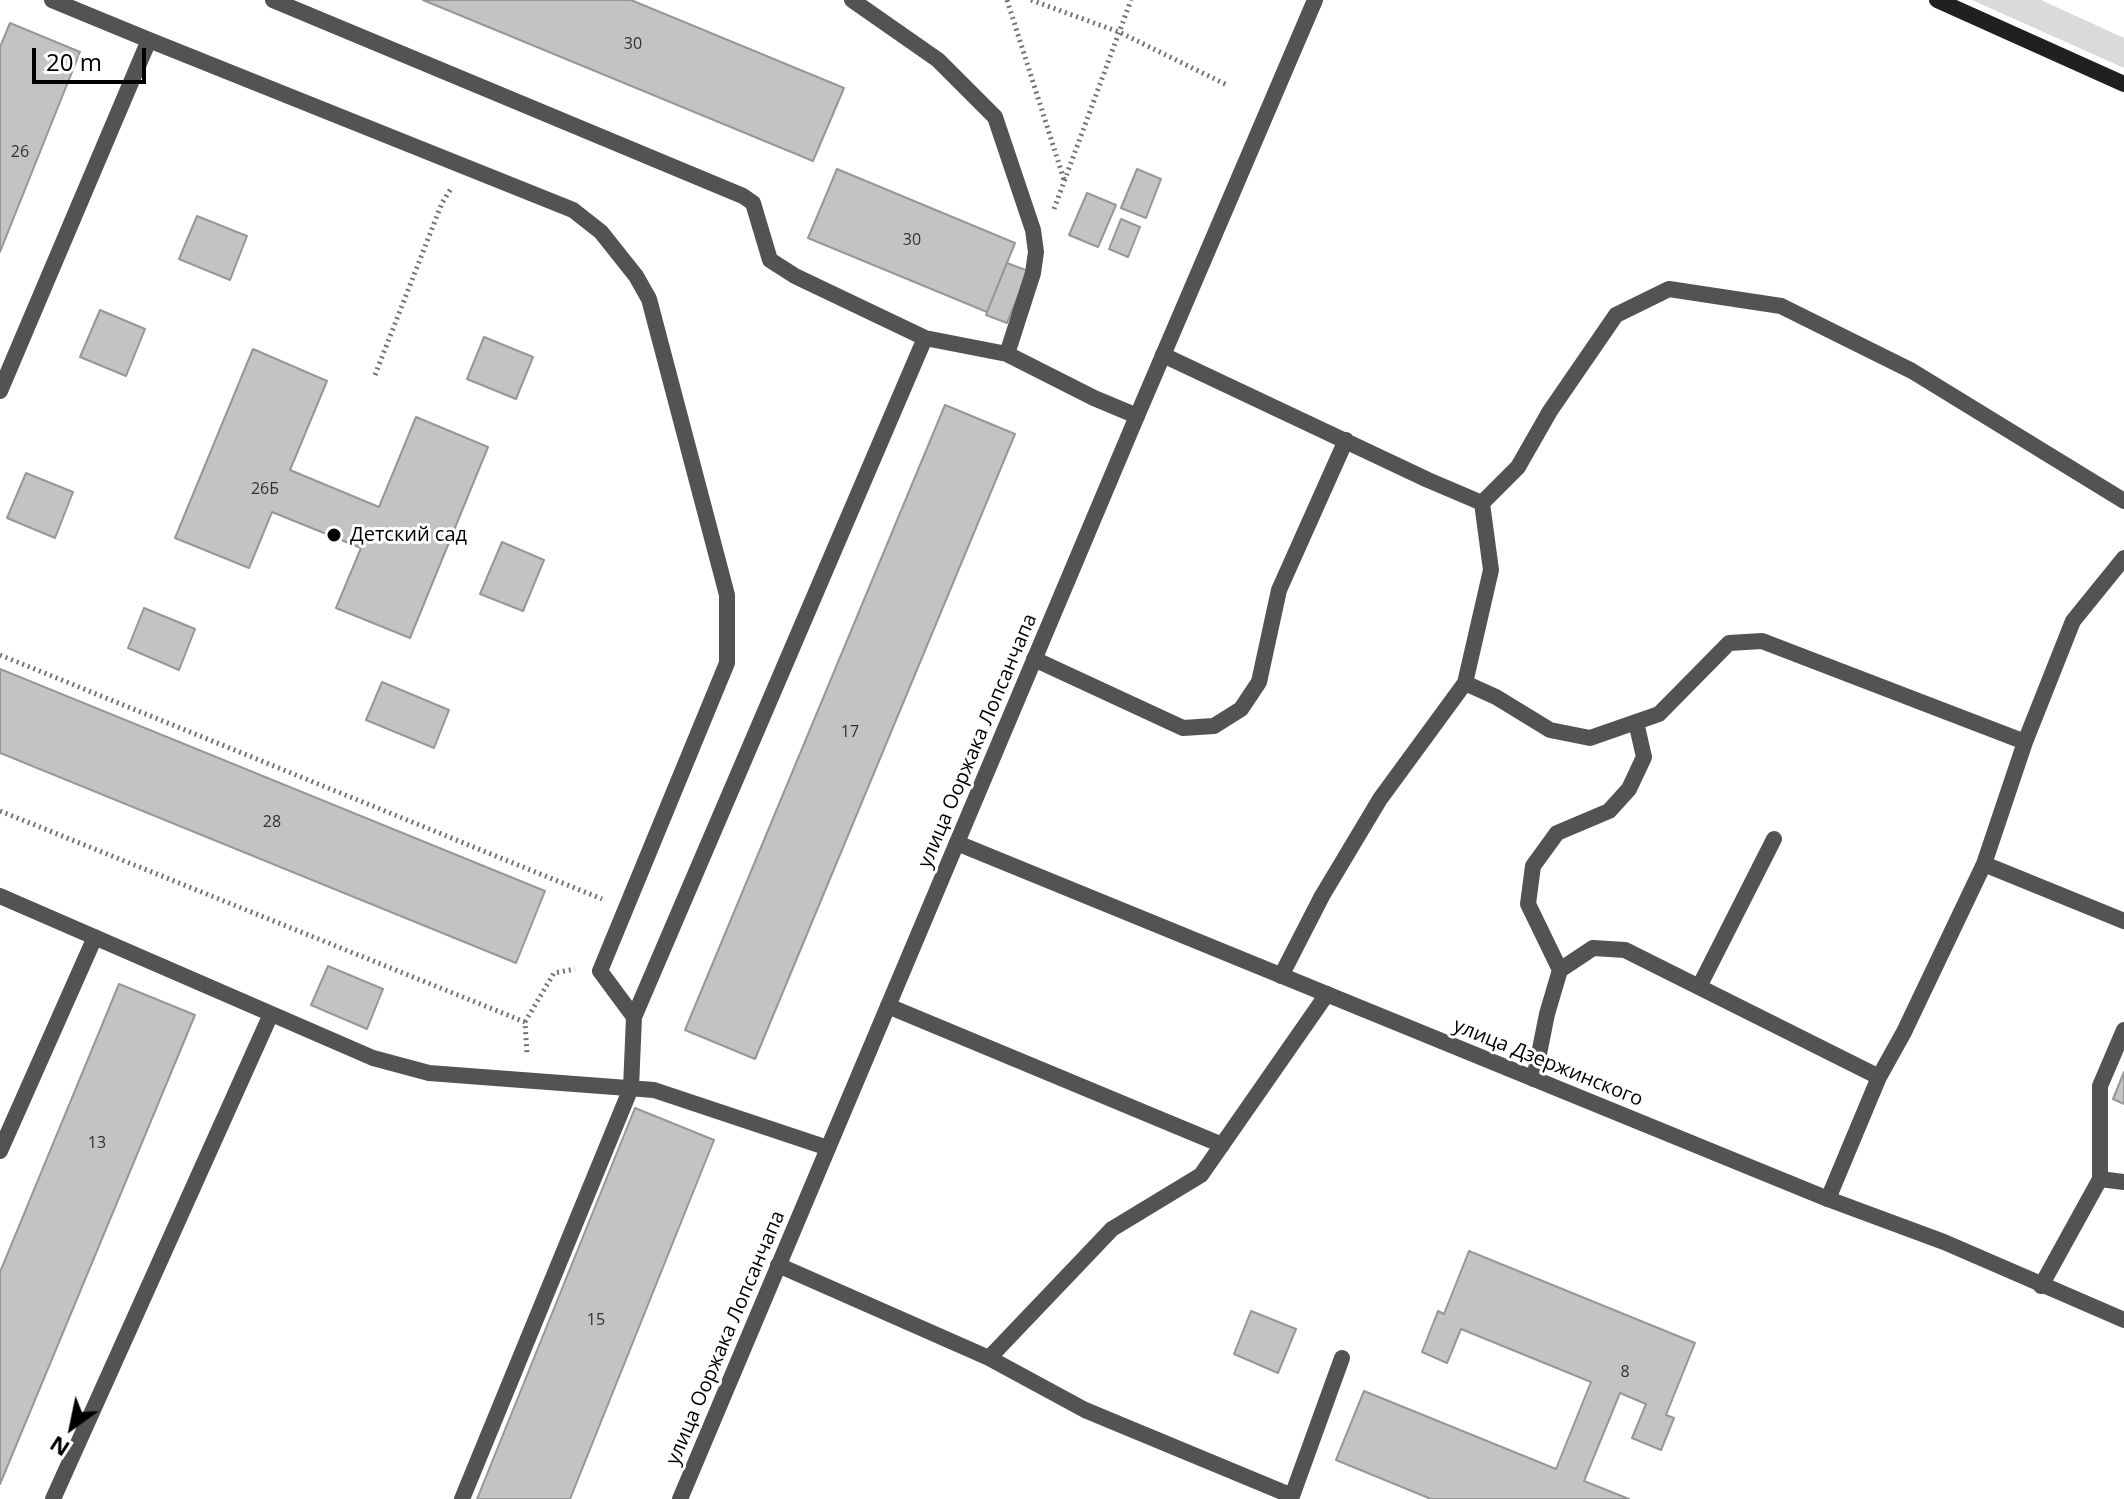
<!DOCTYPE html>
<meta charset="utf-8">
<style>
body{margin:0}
#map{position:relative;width:2124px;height:1499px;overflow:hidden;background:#fff;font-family:"Open Sans",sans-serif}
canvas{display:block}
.north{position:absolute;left:32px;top:1387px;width:80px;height:80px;-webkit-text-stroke:6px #fff;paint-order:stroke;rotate:213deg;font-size:22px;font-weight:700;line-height:32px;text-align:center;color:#000}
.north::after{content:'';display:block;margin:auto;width:28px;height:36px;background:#000;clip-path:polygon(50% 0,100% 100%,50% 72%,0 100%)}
.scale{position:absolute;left:32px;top:48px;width:114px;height:36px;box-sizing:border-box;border:4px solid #000;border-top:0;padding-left:10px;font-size:24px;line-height:28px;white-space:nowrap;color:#000;-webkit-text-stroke:6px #fff;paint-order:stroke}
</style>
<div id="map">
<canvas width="2124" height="1499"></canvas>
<div class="north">N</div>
<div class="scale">20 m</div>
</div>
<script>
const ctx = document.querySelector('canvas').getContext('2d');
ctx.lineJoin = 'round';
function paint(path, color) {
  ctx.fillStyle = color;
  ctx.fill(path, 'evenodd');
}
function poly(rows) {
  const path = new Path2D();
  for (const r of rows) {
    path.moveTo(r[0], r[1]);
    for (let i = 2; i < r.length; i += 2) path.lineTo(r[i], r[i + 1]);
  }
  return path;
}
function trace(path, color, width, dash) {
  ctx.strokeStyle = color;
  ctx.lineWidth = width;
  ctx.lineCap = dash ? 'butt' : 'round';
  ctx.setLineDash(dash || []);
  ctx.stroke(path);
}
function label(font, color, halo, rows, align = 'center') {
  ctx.font = font + ' "Open Sans",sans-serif';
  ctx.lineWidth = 6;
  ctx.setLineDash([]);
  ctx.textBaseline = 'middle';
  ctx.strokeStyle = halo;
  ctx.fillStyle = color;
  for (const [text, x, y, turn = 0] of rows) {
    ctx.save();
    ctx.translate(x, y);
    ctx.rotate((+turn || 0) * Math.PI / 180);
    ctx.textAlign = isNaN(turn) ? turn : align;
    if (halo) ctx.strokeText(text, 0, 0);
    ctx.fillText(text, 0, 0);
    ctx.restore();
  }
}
paint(poly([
 [1972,0,2041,0,2124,38,2124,68]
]), '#dadada');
const building = poly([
 [423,0,631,0,844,88,813,161,423,0],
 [10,23,80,52,0,252,0,47,10,23],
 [837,169,1015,243,987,312,808,238,837,169],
 [1137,169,1161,179,1146,218,1121,208,1137,169],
 [1087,193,1116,205,1098,247,1069,235,1087,193],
 [197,216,247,236,230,280,179,259,197,216],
 [1121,219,1140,227,1128,257,1109,249,1121,219],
 [1007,263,1028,271,1007,323,986,315,1007,263],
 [100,310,145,329,126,376,80,357,100,310],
 [484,337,533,357,516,399,467,379,484,337],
 [253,349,327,381,290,470,379,507,416,417,488,447,410,638,336,608,361,548,272,512,249,568,175,538,253,349],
 [945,405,1015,434,755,1059,685,1030,945,405],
 [26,473,73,492,55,538,7,518,26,473],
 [502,542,544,560,523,611,480,594,502,542],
 [144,608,195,629,179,670,128,648,144,608],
 [0,669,545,891,516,963,0,753,0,669],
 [382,682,449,710,434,748,366,720,382,682],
 [328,966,383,989,367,1029,311,1005,328,966],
 [119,984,195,1015,0,1484,0,1272,119,984],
 [2124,1072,2124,1104,2113,1099,2124,1072],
 [635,1108,714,1140,570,1499,477,1499,635,1108],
 [1469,1251,1695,1343,1666,1415,1674,1418,1661,1450,1632,1438,1646,1404,1620,1393,1584,1481,1629,1499,1431,1499,1336,1460,1364,1391,1556,1469,1591,1382,1461,1329,1447,1363,1422,1352,1438,1311,1444,1314,1469,1251],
 [1251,1311,1296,1329,1278,1373,1234,1354,1251,1311]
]);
paint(building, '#c3c3c3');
trace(building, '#979797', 2);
trace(poly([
 [1007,0,1065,183],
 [1031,0,1119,32,1227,85],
 [1054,209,1131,0],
 [375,375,442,203,452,187],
 [0,655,602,899],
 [0,811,525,1022,527,1055],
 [525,1022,554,973,575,969]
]), '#757575', 5, [2, 4]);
trace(poly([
 [273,0,743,196,753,203,770,260,795,276,925,338,1007,354,1094,398,1137,416],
 [852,0,938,60,995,117,1033,230,1036,252,1033,273,1007,354],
 [149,40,573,210,601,232,636,276,649,299,727,595,727,663,600,971,634,1017],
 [1163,355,1428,480,1482,503,1491,570,1465,683,1496,697,1550,730,1590,738,1659,714,1729,643,1762,641,2025,742],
 [0,391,149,40,52,0],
 [1482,503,1518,467,1550,411,1616,315,1669,289,1781,306,1912,371,2124,501],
 [1034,659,1183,728,1214,726,1241,709,1259,682,1279,590,1346,440],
 [1774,839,1699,987,1879,1077],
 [1984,864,2025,742,2073,621,2124,558],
 [0,896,373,1058,429,1073,654,1090,828,1148],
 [1560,970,1528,904,1533,866,1557,833,1609,811,1629,789,1644,757,1636,722],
 [1281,976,1322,896,1380,799,1465,683],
 [1534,1079,1547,1014,1560,970,1593,948,1625,950,1699,987],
 [0,1151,95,937],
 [2100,1179,2100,1086,2124,1030],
 [1828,1199,1879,1077,1904,1032,1984,864,2124,921],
 [778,1265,989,1358,1112,1229,1201,1175,1327,994],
 [2041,1286,2100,1179,2124,1182],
 [989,1358,1085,1410,1292,1496,1342,1358],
 [53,1499,271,1014],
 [462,1499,631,1088,634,1017,925,338]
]), '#535353', 16);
trace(poly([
 [957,843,1828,1199,1944,1242,2124,1320],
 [888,1006,1222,1145]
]), '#535353', 16);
trace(poly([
 [680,1499,1137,416,1315,0]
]), '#535353', 16);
trace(poly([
 [1937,0,2124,84]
]), '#202020', 16);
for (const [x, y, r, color] of [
 [334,535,8,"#000"]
]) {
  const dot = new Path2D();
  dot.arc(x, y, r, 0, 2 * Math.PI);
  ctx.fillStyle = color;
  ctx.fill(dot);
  trace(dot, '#fff', 3);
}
label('16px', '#313131', null, [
 ["30",633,44],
 ["26",20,152],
 ["30",912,240],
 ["26Б",265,489],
 ["17",850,732],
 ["28",272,822],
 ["13",97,1143],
 ["15",596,1320],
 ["8",1625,1372]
]);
label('20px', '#000', '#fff', [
 ["Детский сад",350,535]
], 'left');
label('20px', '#000', '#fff', [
 ["улица Ооржака Лопсанчапа",978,741,-67],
 ["улица Дзержинского",1548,1063,22],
 ["улица Ооржака Лопсанчапа",726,1338,-67]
]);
</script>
